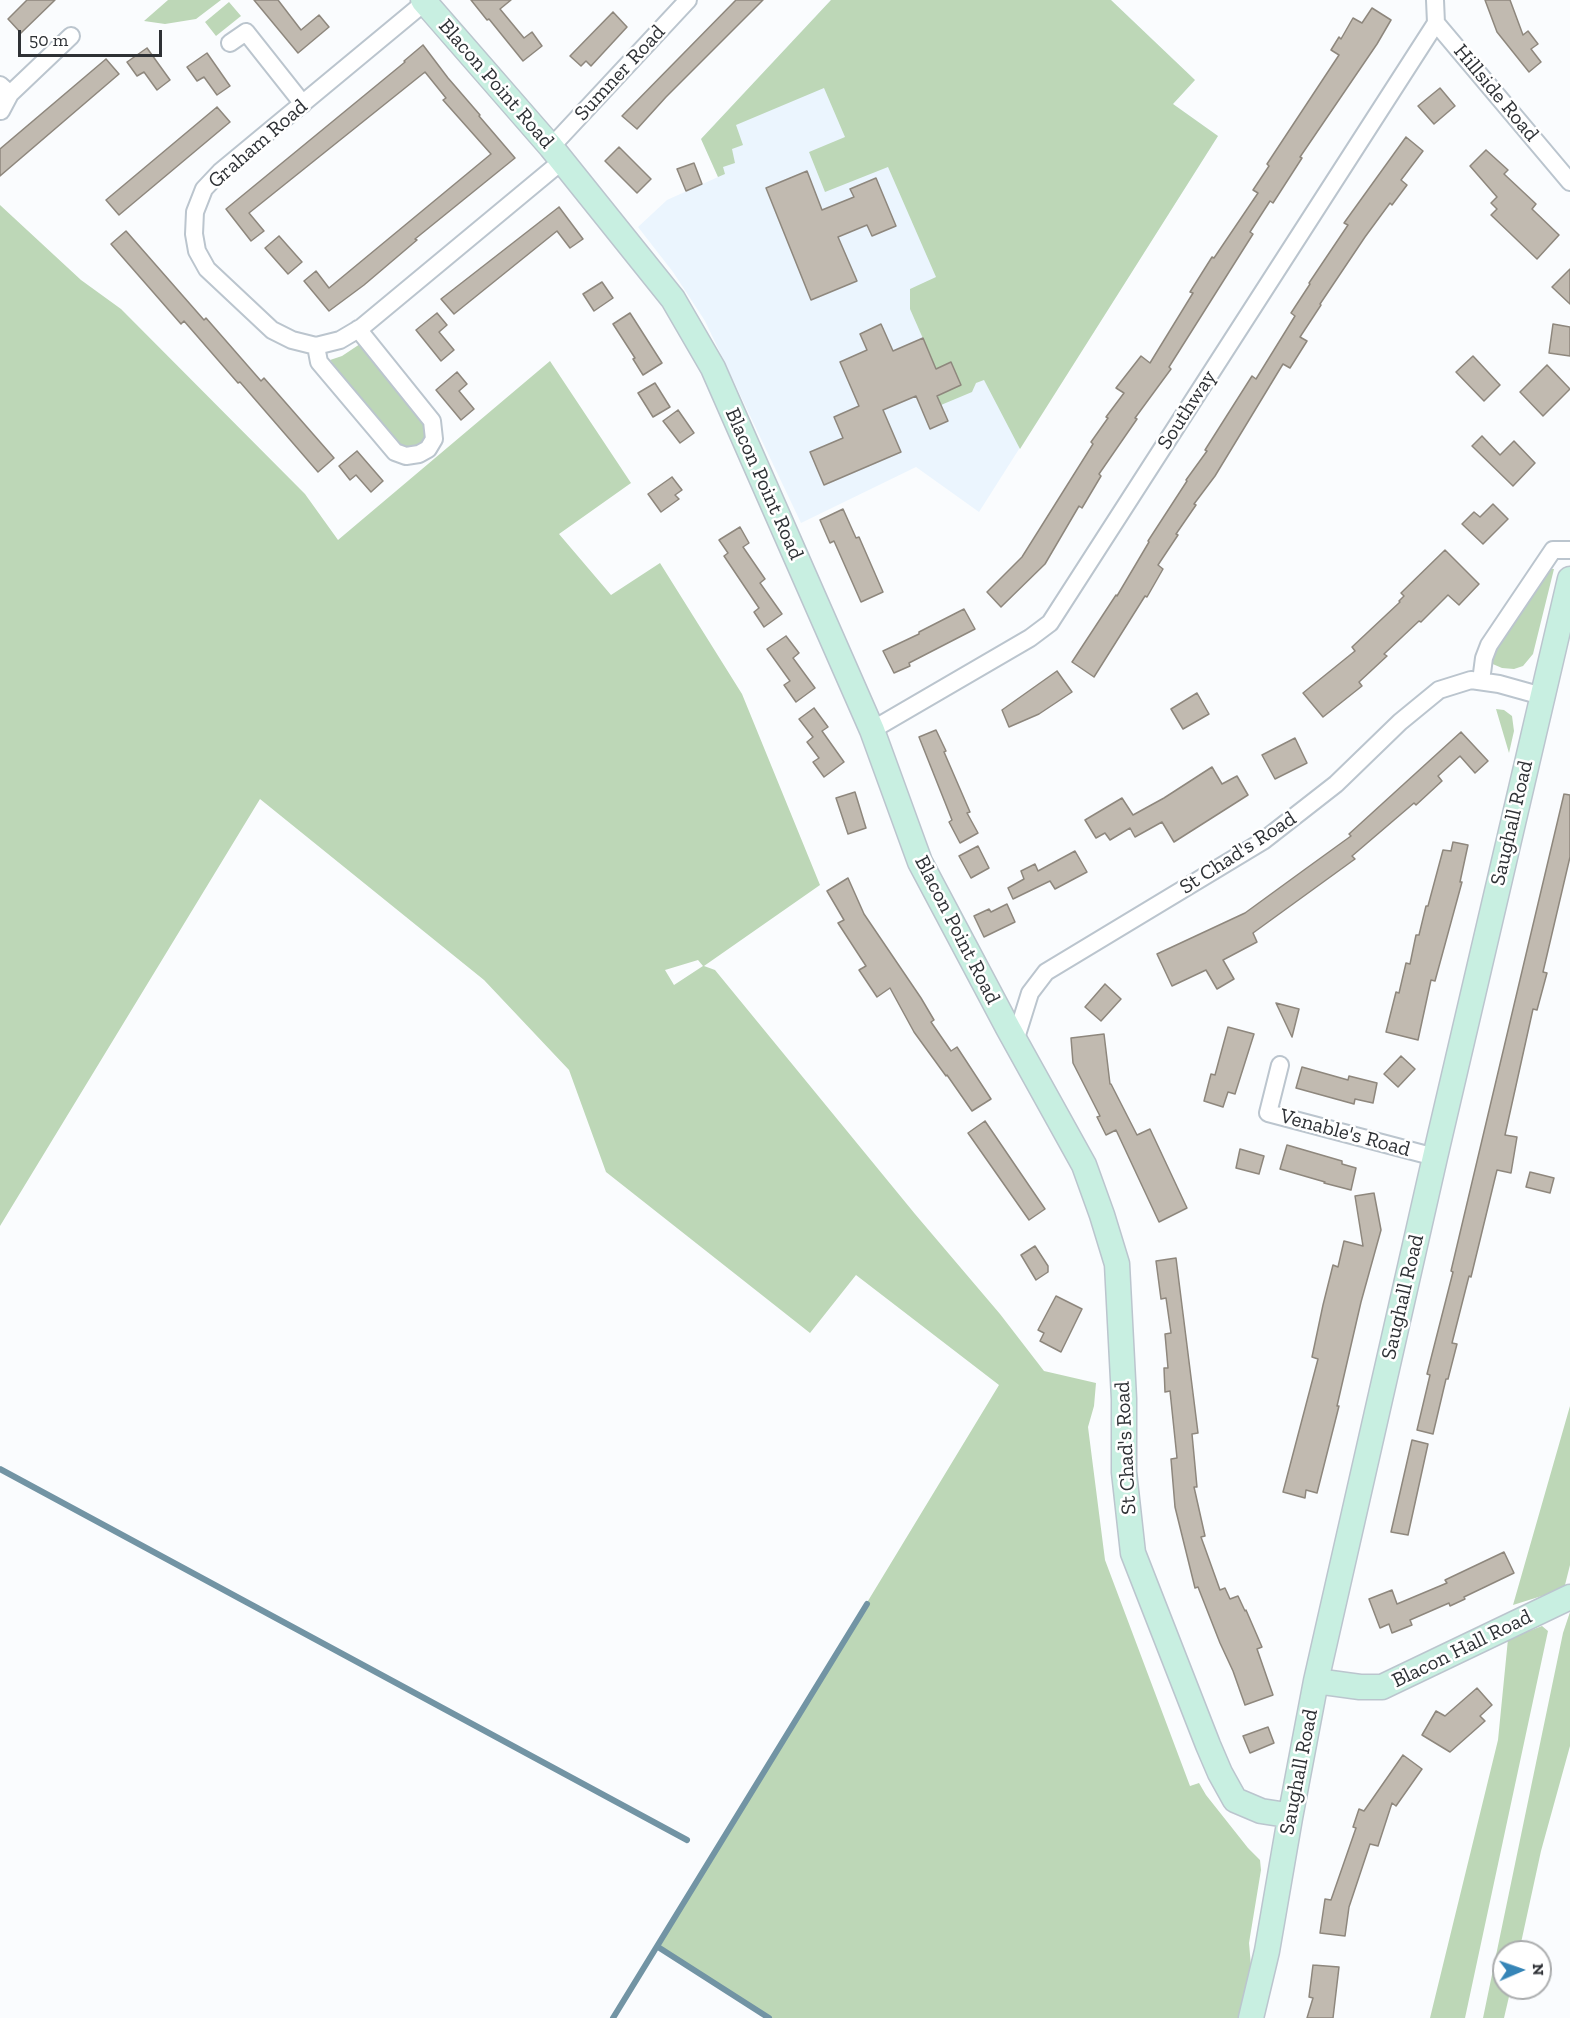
<!DOCTYPE html>
<style>
body{margin:0}
#map{position:relative;width:1570px;height:2018px;overflow:hidden;background:#fafcfe;font-family:"Zilla Slab",serif}
canvas{display:block}
.north{position:absolute;left:1492px;top:1940px;width:60px;height:60px;box-sizing:border-box;background:#fff;border:2px solid #abadae;border-radius:50%;rotate:88deg;font-size:16px;font-weight:700;line-height:24px;text-align:center;color:#2e3135}
.north::after{content:'';display:block;margin:auto;width:21px;height:27px;background:#3685b7;clip-path:polygon(50% 0,100% 100%,50% 72%,0 100%)}
.scale{position:absolute;left:18px;top:30px;width:144px;height:27px;box-sizing:border-box;border:3px solid #2e3135;border-top:0;padding-left:8px;font-size:18px;line-height:21px;white-space:nowrap;color:#2e3135;-webkit-text-stroke:4px #fff;paint-order:stroke}
</style>
<div id="map">
<canvas width="1570" height="2018"></canvas>
<div class="north">N</div>
<div class="scale">50 m</div>
</div>
<script>
const ctx = document.querySelector('canvas').getContext('2d');
ctx.lineJoin = 'round';
function paint(path, color) {
  ctx.fillStyle = color;
  ctx.fill(path, 'evenodd');
}
function poly(rows) {
  const path = new Path2D();
  for (const r of rows) {
    path.moveTo(r[0], r[1]);
    for (let i = 2; i < r.length; i += 2) path.lineTo(r[i], r[i + 1]);
  }
  return path;
}
function trace(path, color, width, dash) {
  ctx.strokeStyle = color;
  ctx.lineWidth = width;
  ctx.lineCap = dash ? 'butt' : 'round';
  ctx.setLineDash(dash || []);
  ctx.stroke(path);
}
function label(font, color, halo, rows, align = 'center') {
  ctx.font = font + ' "Zilla Slab",serif';
  ctx.lineWidth = 5;
  ctx.setLineDash([]);
  ctx.textBaseline = 'middle';
  ctx.strokeStyle = halo;
  ctx.fillStyle = color;
  for (const [text, x, y, turn = 0] of rows) {
    ctx.save();
    ctx.translate(x, y);
    ctx.rotate((+turn || 0) * Math.PI / 180);
    ctx.textAlign = isNaN(turn) ? turn : align;
    if (halo) ctx.strokeText(text, 0, 0);
    ctx.fillText(text, 0, 0);
    ctx.restore();
  }
}
paint(poly([
 [831,0,1111,0,1195,80,1173,104,1218,136,979,512,916,467,801,523,705,321,673,272,638,227,667,200,718,177,701,139]
]), '#ebf5fe');
paint(poly([
 [168,0,221,0,196,19,165,24,144,21],
 [831,0,1111,0,1195,80,1173,104,1218,136,1020,449,984,380,976,383,972,392,941,405,937,395,961,385,951,363,919,376,932,359,910,309,910,289,936,277,888,167,825,192,809,152,845,137,824,88,736,125,743,145,732,149,735,163,723,167,725,174,718,177,701,139],
 [229,2,241,16,216,36,205,22],
 [0,205,81,280,121,309,305,494,338,540,550,361,631,483,559,534,611,595,660,563,742,694,820,885,704,966,715,970,915,1214,1000,1314,1044,1371,1096,1383,1094,1406,1088,1427,1105,1560,1190,1786,1199,1783,1206,1795,1248,1848,1260,1860,1261,1870,1249,1943,1251,1966,1243,2018,769,2018,658,1947,999,1385,856,1275,810,1333,606,1172,569,1070,484,980,260,799,0,1226],
 [698,960,703,966,674,985,665,970],
 [360,344,425,426,426,441,418,446,400,447,330,360,342,356],
 [1549,569,1554,569,1533,654,1523,666,1514,669,1502,668,1488,662],
 [1496,709,1504,710,1512,716,1514,731,1509,753],
 [1570,1406,1570,1565,1564,1589,1513,1605],
 [1570,1612,1570,1746,1541,1851,1519,1952,1504,1952,1504,1988,1511,1988,1504,2018,1483,2018,1563,1633],
 [1542,1626,1548,1631,1465,2018,1430,2018,1498,1740,1508,1639]
]), '#bdd7b7');
trace(poly([
 [0,1469,687,1840],
 [658,1947,769,2018],
 [613,2018,867,1604]
]), '#7294a4', 6);
const building = poly([
 [27,0,55,0,21,33,8,19,27,0],
 [254,0,278,0,301,30,319,15,329,27,298,53,254,0],
 [471,0,511,0,500,9,524,38,532,32,542,46,523,61,489,19,487,20,471,0],
 [736,0,763,0,666,97,637,129,622,116,736,0],
 [1485,0,1510,0,1523,35,1528,31,1538,44,1531,49,1541,62,1529,72,1497,32,1485,0],
 [1372,8,1391,20,1377,44,1300,157,1302,158,1273,203,1270,201,1250,232,1253,234,1169,367,1171,369,1135,418,1137,419,1099,474,1101,476,1082,508,1079,506,1045,564,1001,607,987,592,1022,557,1093,444,1091,442,1108,418,1106,417,1124,393,1116,388,1141,356,1150,363,1193,293,1190,292,1212,257,1214,258,1258,193,1253,190,1269,166,1267,164,1339,55,1331,50,1339,37,1341,39,1353,18,1362,23,1372,8],
 [613,12,627,27,591,66,586,61,581,66,570,56,613,12],
 [423,45,448,78,480,115,479,116,515,158,415,239,417,240,364,285,329,311,304,281,316,271,329,288,491,154,443,100,446,98,425,72,249,213,264,231,251,241,226,209,405,62,404,61,423,45],
 [147,48,170,80,157,90,144,72,137,76,127,62,147,48],
 [207,53,230,86,217,95,204,77,197,81,187,67,207,53],
 [106,59,119,74,0,176,0,149,106,59],
 [1440,88,1455,106,1434,124,1418,106,1440,88],
 [217,107,230,122,119,215,106,200,217,107],
 [1406,137,1423,151,1401,180,1407,185,1392,205,1390,203,1365,237,1320,304,1321,305,1300,337,1307,341,1290,368,1283,364,1215,476,1194,504,1196,505,1176,534,1178,535,1158,565,1163,569,1147,597,1145,596,1094,677,1072,662,1116,595,1117,596,1149,542,1148,541,1187,481,1186,480,1207,451,1205,450,1252,376,1256,379,1295,316,1291,313,1310,284,1309,283,1348,225,1344,223,1406,137],
 [619,147,651,179,637,193,605,161,619,147],
 [1486,150,1508,170,1504,174,1536,204,1532,209,1559,235,1537,259,1491,215,1497,209,1491,203,1497,197,1470,166,1486,150],
 [694,163,702,184,686,191,677,169,694,163],
 [807,171,822,210,854,197,850,189,876,178,896,226,872,236,867,225,838,237,857,281,811,300,766,188,807,171],
 [559,207,583,239,570,248,557,231,454,314,441,299,559,207],
 [126,231,204,320,206,318,261,381,264,378,334,458,318,472,240,382,238,383,184,321,181,324,111,244,126,231],
 [279,236,302,262,288,274,265,248,279,236],
 [1570,269,1570,304,1552,287,1570,269],
 [602,282,613,298,594,311,583,294,602,282],
 [437,313,447,325,439,332,454,350,441,361,416,330,437,313],
 [630,313,662,363,643,375,633,359,635,358,613,324,630,313],
 [881,324,893,351,923,338,936,369,951,362,961,385,937,396,948,421,930,429,916,396,883,410,901,452,824,485,810,452,843,438,834,417,859,406,840,362,867,350,860,334,881,324],
 [1553,324,1570,327,1570,356,1549,353,1553,324],
 [1473,356,1500,385,1484,401,1456,372,1473,356],
 [1547,365,1570,389,1543,416,1520,392,1547,365],
 [457,372,467,384,459,391,474,409,461,420,436,390,457,372],
 [655,383,670,407,653,417,638,393,655,383],
 [678,410,694,433,680,443,663,421,678,410],
 [1482,436,1500,455,1514,441,1535,463,1513,486,1472,446,1482,436],
 [357,451,383,481,371,492,356,475,350,480,339,466,357,451],
 [672,477,682,490,675,495,679,499,661,512,648,494,672,477],
 [1493,504,1508,519,1483,544,1462,524,1474,512,1480,517,1493,504],
 [843,509,856,538,859,537,883,592,861,602,834,541,830,543,820,520,843,509],
 [740,527,749,543,743,547,765,579,760,583,782,614,764,627,754,612,759,608,724,556,728,553,719,540,740,527],
 [1445,550,1479,584,1459,605,1448,595,1421,622,1419,621,1384,654,1387,656,1359,682,1362,686,1323,717,1303,693,1355,651,1352,647,1400,602,1399,601,1404,596,1401,593,1445,550],
 [964,609,975,629,909,663,910,666,894,673,883,651,919,634,919,632,964,609],
 [786,636,799,653,793,658,815,688,796,702,784,685,790,681,767,649,786,636],
 [1057,671,1072,692,1039,714,1009,727,1002,710,1057,671],
 [1197,693,1209,714,1183,729,1171,709,1197,693],
 [814,708,828,727,822,731,844,762,824,777,813,762,819,758,807,742,813,737,799,719,814,708],
 [936,730,946,751,944,752,970,812,967,813,978,833,960,843,949,822,952,820,919,737,936,730],
 [1461,732,1488,761,1475,773,1460,756,1438,776,1442,781,1416,805,1414,803,1352,856,1355,859,1253,933,1257,942,1223,960,1234,979,1217,989,1206,970,1172,986,1157,954,1245,913,1304,870,1351,836,1349,834,1461,732],
 [1295,738,1307,763,1275,779,1262,755,1295,738],
 [1212,767,1222,784,1237,776,1248,795,1174,842,1162,822,1135,837,1130,828,1110,840,1105,833,1096,838,1085,820,1122,798,1133,815,1164,798,1212,767],
 [855,792,866,828,848,834,836,798,855,792],
 [1564,794,1570,795,1570,857,1543,972,1547,973,1537,1010,1533,1009,1505,1135,1517,1137,1511,1173,1497,1170,1471,1277,1469,1276,1452,1343,1457,1344,1448,1379,1446,1379,1433,1434,1417,1430,1430,1375,1427,1374,1453,1272,1451,1271,1564,794],
 [1453,842,1468,845,1460,882,1462,882,1435,981,1431,980,1418,1040,1386,1032,1396,992,1399,993,1406,963,1410,964,1416,935,1419,935,1426,906,1428,906,1443,850,1451,851,1453,842],
 [978,846,989,868,971,878,959,856,978,846],
 [1075,851,1087,872,1055,889,1050,881,1013,899,1008,888,1024,879,1021,871,1035,864,1038,871,1075,851],
 [848,878,864,914,921,998,934,1020,931,1022,951,1051,957,1047,991,1099,972,1111,947,1075,946,1076,914,1032,890,988,877,997,859,970,866,966,838,923,844,920,827,891,848,878],
 [1007,904,1015,922,984,937,974,916,989,909,991,912,1007,904],
 [1105,984,1121,999,1101,1021,1085,1007,1105,984],
 [1276,1003,1299,1009,1292,1037,1276,1003],
 [1228,1027,1254,1034,1235,1094,1228,1092,1223,1107,1204,1101,1211,1074,1215,1075,1228,1027],
 [1104,1034,1110,1084,1111,1084,1137,1135,1150,1129,1187,1208,1159,1222,1116,1130,1106,1135,1097,1117,1100,1116,1073,1063,1071,1038,1104,1034],
 [1401,1056,1415,1069,1398,1087,1384,1074,1401,1056],
 [1302,1067,1348,1080,1349,1076,1377,1083,1373,1103,1355,1099,1354,1104,1296,1088,1302,1067],
 [985,1121,1045,1209,1029,1220,968,1133,985,1121],
 [1287,1145,1342,1161,1342,1164,1356,1168,1351,1190,1324,1183,1325,1182,1280,1169,1287,1145],
 [1240,1149,1264,1156,1259,1174,1236,1168,1240,1149],
 [1530,1172,1554,1178,1550,1193,1526,1187,1530,1172],
 [1374,1193,1381,1230,1361,1302,1337,1406,1339,1406,1317,1493,1306,1490,1305,1498,1283,1492,1318,1359,1312,1357,1323,1305,1333,1265,1338,1267,1344,1241,1363,1246,1355,1196,1374,1193],
 [1035,1246,1048,1266,1048,1272,1036,1280,1021,1255,1035,1246],
 [1176,1258,1198,1433,1192,1434,1197,1487,1194,1487,1205,1536,1201,1537,1220,1590,1225,1588,1230,1599,1238,1596,1245,1611,1246,1610,1262,1647,1257,1649,1273,1695,1245,1705,1233,1671,1220,1643,1198,1587,1195,1588,1175,1507,1171,1459,1177,1458,1170,1391,1165,1392,1164,1368,1168,1368,1165,1334,1171,1333,1166,1298,1161,1299,1156,1261,1176,1258],
 [1056,1296,1082,1309,1061,1352,1040,1341,1044,1333,1038,1330,1056,1296],
 [1412,1440,1428,1444,1408,1535,1391,1532,1412,1440],
 [1504,1552,1514,1573,1464,1597,1465,1599,1450,1606,1449,1603,1410,1620,1412,1625,1392,1633,1389,1624,1380,1628,1369,1599,1392,1590,1397,1604,1447,1583,1445,1580,1504,1552],
 [1477,1688,1492,1705,1480,1716,1485,1721,1450,1752,1422,1735,1436,1711,1445,1716,1477,1688],
 [1268,1727,1274,1743,1250,1753,1243,1736,1268,1727],
 [1403,1755,1422,1769,1396,1806,1392,1803,1378,1846,1370,1844,1349,1907,1345,1936,1320,1933,1325,1899,1331,1900,1356,1828,1353,1827,1359,1809,1364,1811,1403,1755],
 [1313,1965,1339,1967,1333,2018,1307,2018,1313,1998,1309,1997,1313,1965]
]);
paint(building, '#c1bab0');
trace(building, '#8e877d', 1.5);
const street = poly([
 [1435,0,1436,23,1570,182],
 [425,2,220,172,204,189,195,212,194,234,197,251,207,269,272,330,292,340,316,346,340,340,362,327,562,161],
 [230,43,246,32,303,104],
 [0,85,10,94,71,36],
 [1,111,10,94],
 [551,147,688,0],
 [316,346,319,362,395,452,406,456,419,454,428,449,434,439,432,421,358,329],
 [1481,681,1484,658,1489,645,1553,550,1570,550],
 [872,730,1030,638,1050,623,1436,23],
 [1015,1041,1030,993,1046,972,1263,841,1336,784,1400,722,1439,690,1471,680,1499,684,1542,696],
 [1280,1065,1268,1113,1435,1157]
]);
const secondary = poly([
 [423,0,551,147,673,299,713,368,872,730,920,862,1008,1028,1084,1165,1102,1215,1117,1264,1124,1399,1124,1472,1133,1553,1208,1745,1220,1773,1235,1800,1261,1811,1280,1814,1290,1818],
 [1316,1681,1360,1687,1382,1687,1570,1597],
 [1251,2018,1267,1951,1290,1818,1316,1681,1435,1157,1570,579]
]);
trace(street, '#bbc5ce', 20);
trace(secondary, '#bbc5ce', 27);
trace(street, '#fff', 16);
trace(secondary, '#c8efe1', 24);
label('21px', '#2e3135', '#fff', [
 ["Sumner Road",620,73,-47],
 ["Blacon Point Road",496,84,49],
 ["Hillside Road",1496,93,50],
 ["Graham Road",258,144,-41],
 ["Southway",1187,410,-57],
 ["Blacon Point Road",764,484,66],
 ["Saughall Road",1512,823,-77],
 ["St Chad's Road",1238,853,-33],
 ["Blacon Point Road",957,930,63],
 ["Venable's Road",1345,1133,15],
 ["Saughall Road",1403,1297,-77],
 ["St Chad's Road",1126,1448,-93],
 ["Blacon Hall Road",1462,1649,-26],
 ["Saughall Road",1299,1772,-79]
]);
</script>
